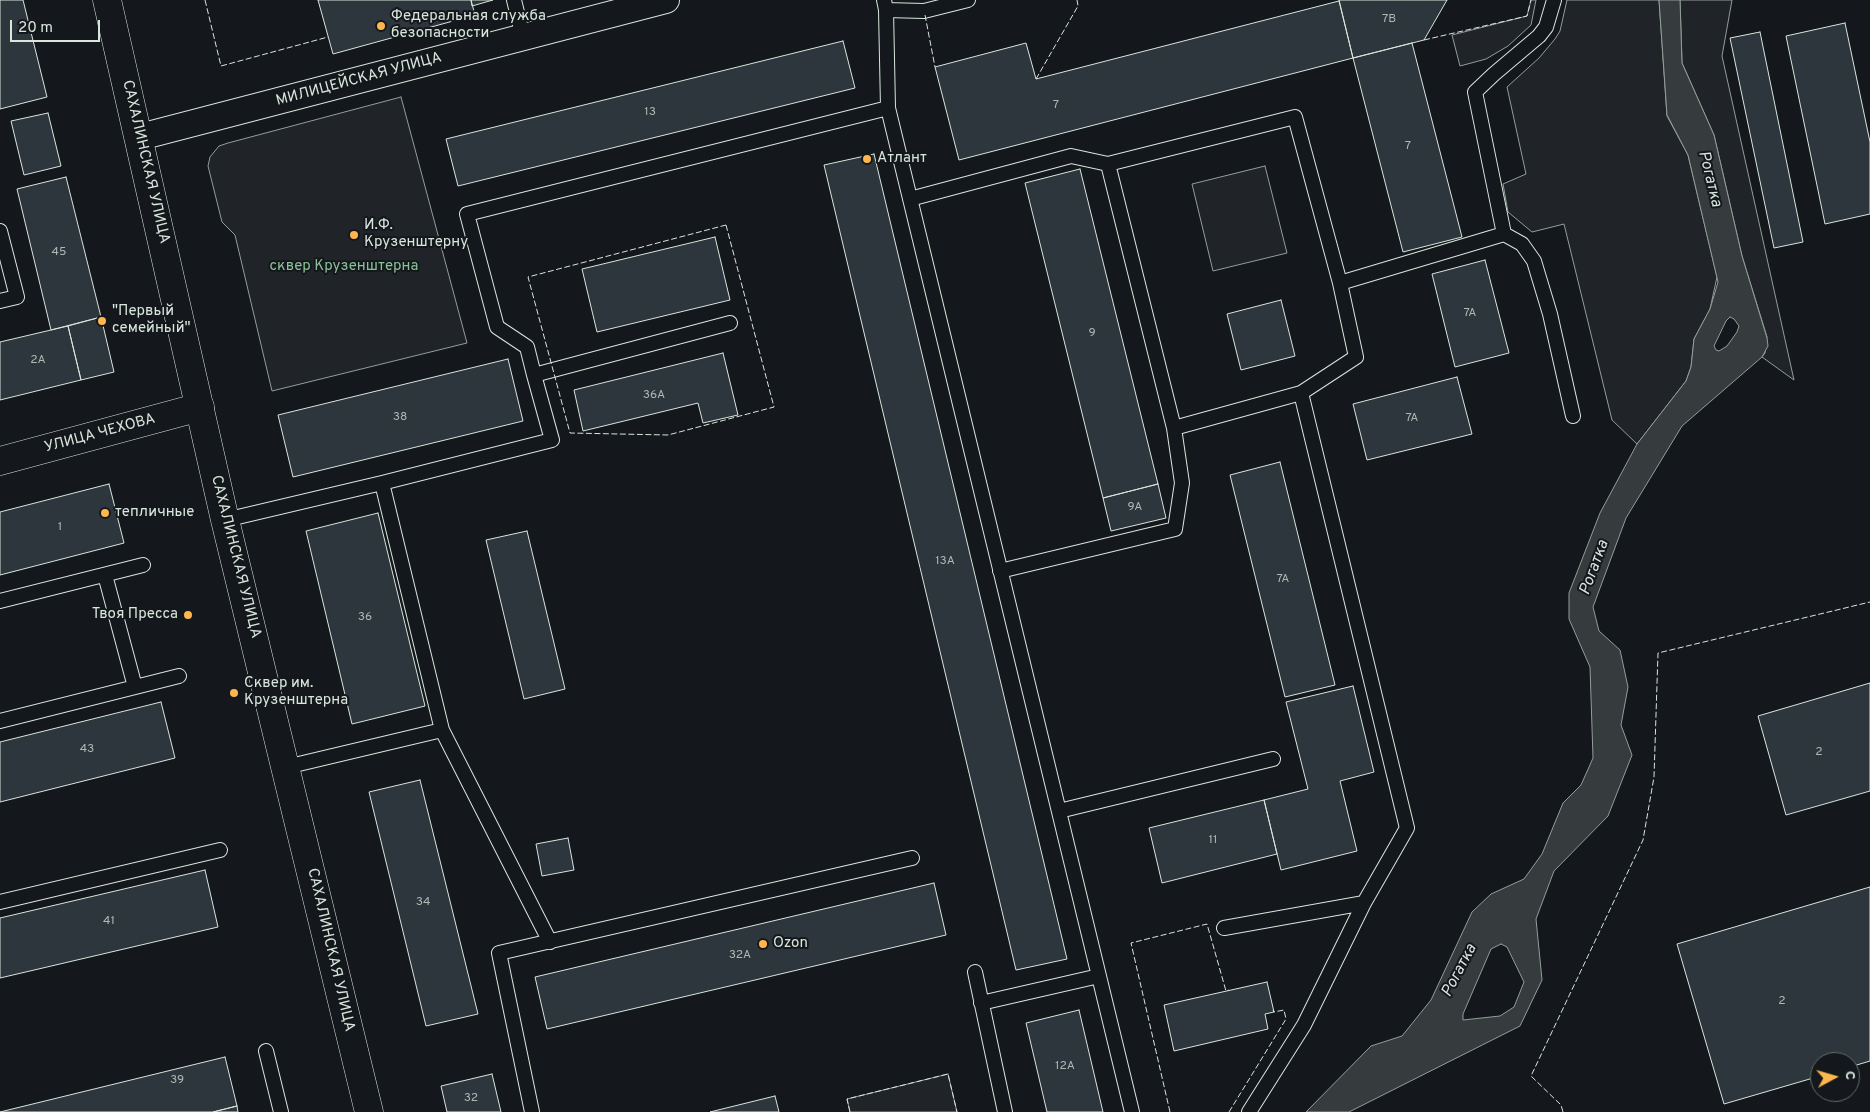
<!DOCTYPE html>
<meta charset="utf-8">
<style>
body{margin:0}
#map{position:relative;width:1870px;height:1112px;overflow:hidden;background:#14181c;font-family:Overpass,sans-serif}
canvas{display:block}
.north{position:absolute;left:1810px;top:1052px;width:50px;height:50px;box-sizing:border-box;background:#14181c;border:1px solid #626a69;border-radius:50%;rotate:84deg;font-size:14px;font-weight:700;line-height:20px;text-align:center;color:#d8e6dc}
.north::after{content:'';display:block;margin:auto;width:18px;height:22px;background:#ffb74d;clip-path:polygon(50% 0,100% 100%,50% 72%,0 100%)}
.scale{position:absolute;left:10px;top:20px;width:90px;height:22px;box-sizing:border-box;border:2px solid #d8e6dc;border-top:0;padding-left:6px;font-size:15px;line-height:18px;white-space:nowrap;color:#d8e6dc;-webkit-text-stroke:4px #14181c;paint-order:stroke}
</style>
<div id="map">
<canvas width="1870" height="1112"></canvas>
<div class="north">С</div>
<div class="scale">20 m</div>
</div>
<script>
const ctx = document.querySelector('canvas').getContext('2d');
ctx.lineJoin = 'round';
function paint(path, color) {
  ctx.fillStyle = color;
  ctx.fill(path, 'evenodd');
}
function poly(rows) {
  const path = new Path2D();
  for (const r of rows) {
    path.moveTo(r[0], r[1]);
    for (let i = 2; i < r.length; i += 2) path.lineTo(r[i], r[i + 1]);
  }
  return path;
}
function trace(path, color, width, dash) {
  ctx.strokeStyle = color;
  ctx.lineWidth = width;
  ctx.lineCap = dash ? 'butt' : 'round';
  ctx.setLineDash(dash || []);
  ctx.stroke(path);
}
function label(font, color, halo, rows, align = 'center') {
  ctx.font = font + ' Overpass,sans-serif';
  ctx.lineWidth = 4;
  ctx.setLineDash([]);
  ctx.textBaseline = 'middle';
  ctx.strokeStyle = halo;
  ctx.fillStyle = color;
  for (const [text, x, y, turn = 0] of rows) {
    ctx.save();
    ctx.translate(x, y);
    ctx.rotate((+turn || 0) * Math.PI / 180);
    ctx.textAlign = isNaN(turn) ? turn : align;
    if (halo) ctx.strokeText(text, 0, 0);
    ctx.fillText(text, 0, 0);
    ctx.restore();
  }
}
const green = poly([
 [1531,0,1536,0,1531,25,1508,46,1486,59,1460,66,1452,35,1527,16,1531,0],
 [1567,0,1659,0,1667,116,1688,155,1717,277,1710,309,1694,339,1691,367,1686,381,1637,444,1612,420,1564,224,1532,232,1508,212,1503,184,1526,174,1507,87,1539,58,1555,39,1560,31,1567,0],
 [1680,0,1732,0,1722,56,1794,380,1762,357,1765,353,1767,337,1742,256,1714,135,1682,63,1680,0],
 [401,97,467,343,272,391,235,235,222,222,208,166,210,157,219,146,228,143,401,97],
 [1265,166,1287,253,1213,271,1192,184,1265,166],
 [948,1074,957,1112,850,1112,847,1099,948,1074]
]);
paint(green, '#202428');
trace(green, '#939e99', 1);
const water = poly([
 [1659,0,1680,0,1682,63,1714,135,1742,256,1767,338,1768,346,1762,357,1682,426,1626,518,1593,607,1599,631,1620,650,1628,687,1621,725,1632,755,1608,816,1554,871,1536,919,1542,980,1520,1026,1349,1112,1306,1112,1371,1046,1402,1036,1431,1000,1472,912,1491,894,1524,879,1542,854,1563,803,1581,785,1593,758,1590,667,1569,619,1569,593,1600,513,1637,444,1686,381,1691,367,1694,339,1710,309,1718,282,1688,155,1667,115,1659,0],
 [1730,317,1734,319,1739,326,1737,332,1727,346,1719,351,1716,350,1714,346,1726,321,1730,317],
 [1501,944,1507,947,1524,982,1514,1007,1500,1016,1463,1020,1463,1014,1491,949,1501,944]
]);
paint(water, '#363b3e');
trace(water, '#939e99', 1);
const building = poly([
 [0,0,23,0,47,97,0,109,0,0],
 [318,0,471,0,475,15,333,54,318,0],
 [471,0,493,0,472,6,471,0],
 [1447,0,1424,40,1353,58,1339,0,1447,0],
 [1339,1,1353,58,959,160,935,67,1026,43,1036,79,1339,1],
 [1845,23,1870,142,1870,214,1825,224,1786,36,1845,23],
 [1760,32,1803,242,1774,248,1730,38,1760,32],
 [843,41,855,88,458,186,446,139,843,41],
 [1412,43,1462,237,1403,252,1353,58,1412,43],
 [48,113,61,166,24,175,11,121,48,113],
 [874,154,1067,959,1016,970,824,165,874,154],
 [1080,169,1158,484,1103,498,1025,183,1080,169],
 [66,177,101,317,51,330,17,189,66,177],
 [715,237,730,300,597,332,582,269,715,237],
 [1485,260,1509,353,1455,367,1432,274,1485,260],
 [1281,300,1295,356,1241,370,1227,314,1281,300],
 [101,317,114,372,81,380,68,326,101,317],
 [68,326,81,380,0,400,0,342,68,326],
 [723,353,738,415,703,423,698,403,583,431,574,390,723,353],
 [508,359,523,421,293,477,278,415,508,359],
 [1457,377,1472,434,1367,460,1353,404,1457,377],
 [1280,462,1335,685,1285,697,1230,475,1280,462],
 [109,484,124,543,0,575,0,512,109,484],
 [1158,484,1166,518,1111,531,1103,498,1158,484],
 [378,513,425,706,352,724,306,531,378,513],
 [527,531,565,689,524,699,486,540,527,531],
 [1870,683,1870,791,1786,815,1758,716,1870,683],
 [1353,686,1374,772,1340,781,1357,851,1281,870,1264,800,1308,789,1286,702,1353,686],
 [161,702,175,758,0,802,0,742,161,702],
 [420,780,478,1014,426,1026,369,792,420,780],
 [1264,800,1277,854,1162,883,1149,828,1264,800],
 [568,838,574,870,542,876,536,844,568,838],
 [205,870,218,927,0,978,0,918,205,870],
 [934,883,946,935,547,1029,535,977,934,883],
 [1870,887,1870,1061,1850,1067,1850,1062,1820,1062,1820,1076,1724,1104,1677,944,1870,887],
 [1267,982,1274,1012,1265,1014,1268,1029,1174,1051,1164,1005,1267,982],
 [1079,1010,1103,1112,1047,1112,1026,1023,1079,1010],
 [225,1057,237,1106,213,1112,0,1112,225,1057],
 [492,1074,501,1112,447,1112,441,1086,492,1074],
 [775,1096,779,1112,710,1112,775,1096],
 [237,1106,238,1112,213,1112,237,1106]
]);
paint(building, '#2c363c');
trace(building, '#d8e6dc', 1);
const service = poly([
 [514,0,523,37],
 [884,0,886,10,888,108,1132,1112],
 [1554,0,1546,27,1539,36,1494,74,1475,92,1504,234,1522,244,1534,261,1550,314,1573,416],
 [886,10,924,11,968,0],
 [910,199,1071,156,1108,164,1295,117,1340,283,1356,357,1301,393,1174,428,1108,164],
 [0,231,17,297,0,301],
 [1340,283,1504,234],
 [534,375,527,347,497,327,467,214,888,108],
 [382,483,442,730,550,942],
 [225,520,382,483,552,440,534,375,730,323],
 [1000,571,1175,529,1182,483,1174,428],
 [105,575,135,687],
 [0,601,143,565],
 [0,721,179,676],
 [286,767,442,730],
 [1059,811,1273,759],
 [0,902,220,850],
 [1224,928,1364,903],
 [975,972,1005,1112],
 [981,1003,1099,976],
 [266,1051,281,1112],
 [532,1112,499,953,912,858],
 [1249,1112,1304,1025,1364,903,1407,828,1301,393]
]);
const minor = poly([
 [140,137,666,0]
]);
const tertiary = poly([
 [0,461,200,407]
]);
const primary = poly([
 [107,0,225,520,369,1112]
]);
trace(service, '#d8e6dc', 16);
trace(minor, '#d8e6dc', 28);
trace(tertiary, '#d8e6dc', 29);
trace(primary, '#d8e6dc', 29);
trace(service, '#14181c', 14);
trace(minor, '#14181c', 26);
trace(tertiary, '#14181c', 28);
trace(primary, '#14181c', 28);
trace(poly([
 [205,0,221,66,328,37],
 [925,15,935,67],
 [1424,40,1527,16,1531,0],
 [1036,79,1078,6,1077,0],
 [726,225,774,407,668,435,570,433,528,277,726,225],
 [850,1112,847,1099,948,1074,957,1112],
 [1170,1112,1131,943,1207,924,1226,991,1229,990],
 [1229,1112,1286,1019,1284,1010,1274,1012,1273,1010],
 [1563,1112,1561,1105,1531,1076,1643,840,1654,777,1658,653,1870,602]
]), '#d8e6dc', 1, [6, 2.5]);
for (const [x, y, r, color] of [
 [381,26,5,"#ffb74d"],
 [867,159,5,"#ffb74d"],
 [354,235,5,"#ffb74d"],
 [102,321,5,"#ffb74d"],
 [105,513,5,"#ffb74d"],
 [188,615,5,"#ffb74d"],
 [234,693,5,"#ffb74d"],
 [763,944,5,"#ffb74d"]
]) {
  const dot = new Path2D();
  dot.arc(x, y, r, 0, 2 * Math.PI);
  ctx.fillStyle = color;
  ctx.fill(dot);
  trace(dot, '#14181c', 2);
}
label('12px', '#adbab4', null, [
 ["7В",1389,20],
 ["7",1056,106],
 ["13",650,113],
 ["7",1408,147],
 ["45",59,253],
 ["7А",1470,314],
 ["9",1092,334],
 ["2А",38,361],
 ["36А",654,396],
 ["38",400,418],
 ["7А",1412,419],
 ["9А",1135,508],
 ["1",60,528],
 ["13А",945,562],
 ["7А",1283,580],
 ["36",365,618],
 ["43",87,750],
 ["2",1819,753],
 ["11",1213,841],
 ["34",423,903],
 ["41",109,922],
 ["32А",740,956],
 ["2",1782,1002],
 ["12А",1065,1067],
 ["39",177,1081],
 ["32",471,1099]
]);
label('15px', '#d8e6dc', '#14181c', [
 ["Федеральная служба",391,17],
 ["безопасности",391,34],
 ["Атлант",877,159],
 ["И.Ф.",364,226],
 ["Крузенштерну",364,243],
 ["\"Первый",112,312],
 ["семейный\"",112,329],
 ["тепличные",115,513],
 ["Твоя Пресса",178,615,"right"],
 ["Сквер им.",244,684],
 ["Крузенштерна",244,701],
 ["Ozon",773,944]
], 'left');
label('15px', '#d8e6dc', '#14181c', [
 ["МИЛИЦЕЙСКАЯ УЛИЦА",359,80,-15],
 ["САХАЛИНСКАЯ УЛИЦА",145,162,77],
 ["УЛИЦА ЧЕХОВА",100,434,-15],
 ["САХАЛИНСКАЯ УЛИЦА",235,557,76],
 ["САХАЛИНСКАЯ УЛИЦА",330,950,77]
]);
label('15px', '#8ac095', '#14181c', [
 ["сквер Крузенштерна",344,267]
]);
label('italic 16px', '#d8e6dc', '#14181c', [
 ["Рогатка",1709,179,76],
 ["Рогатка",1595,568,-70],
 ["Рогатка",1460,971,-62]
]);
</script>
